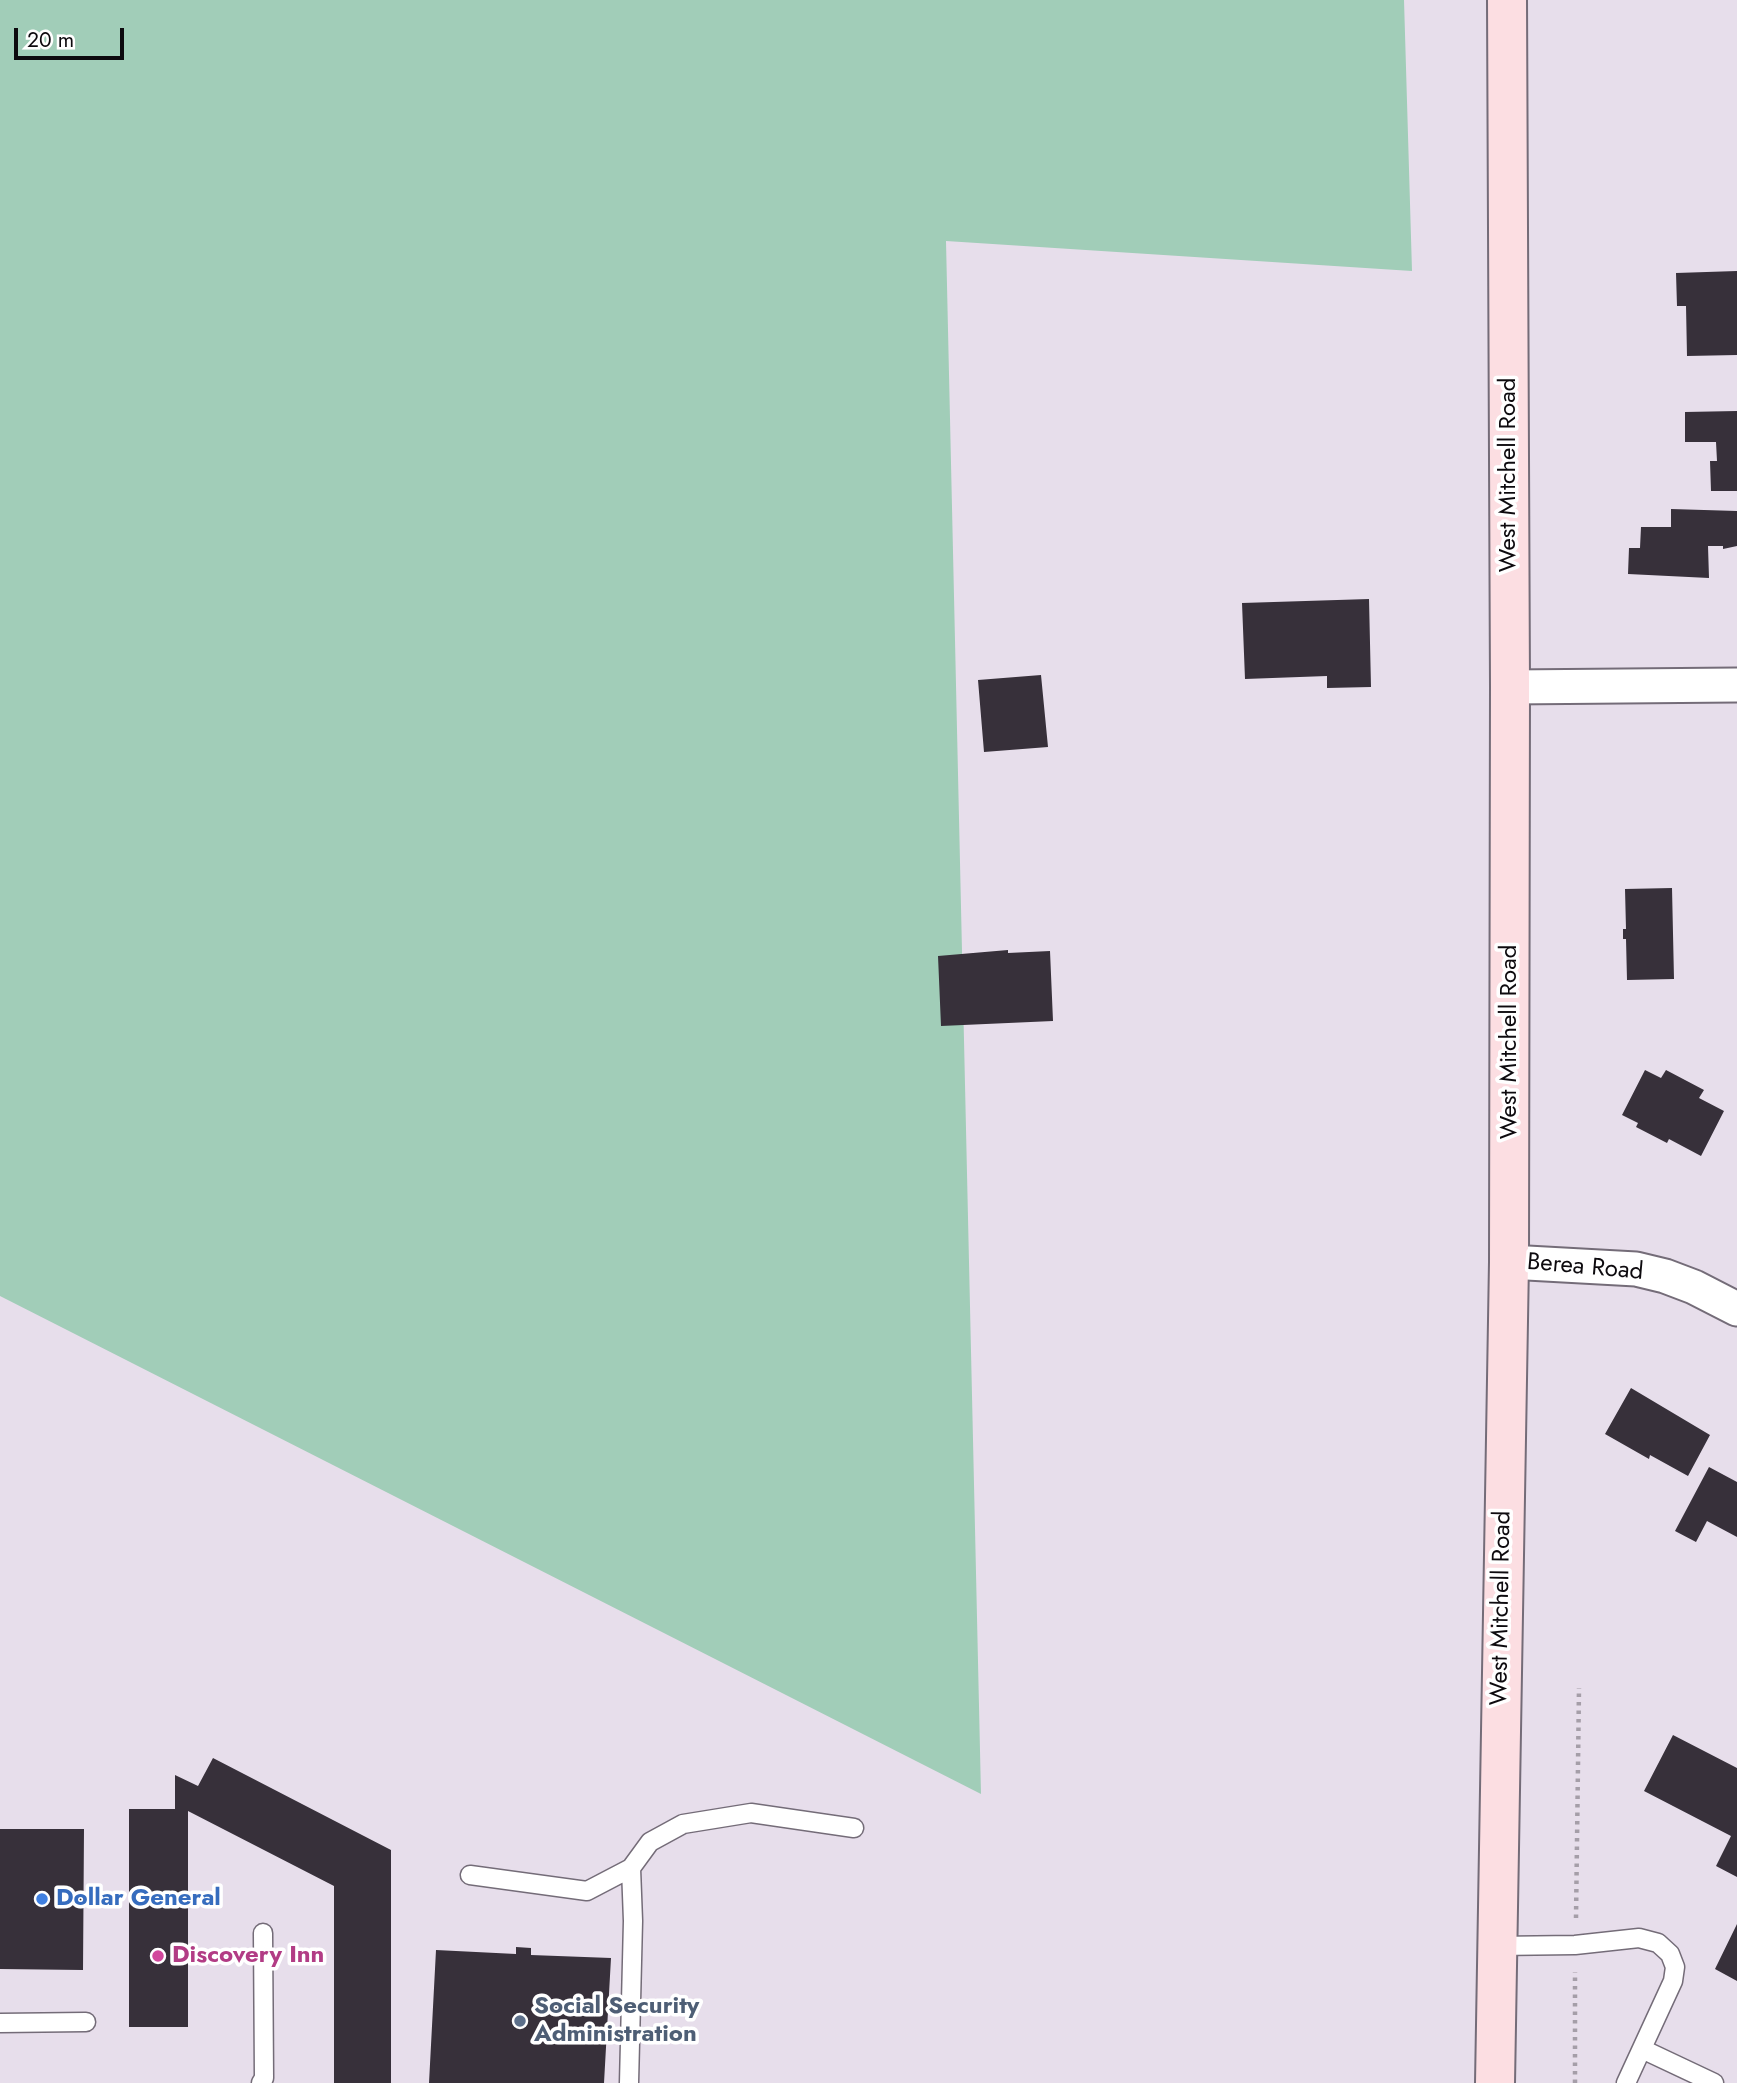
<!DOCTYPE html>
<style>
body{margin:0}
#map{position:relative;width:1737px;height:2083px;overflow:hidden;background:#e7deeb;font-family:Jost,sans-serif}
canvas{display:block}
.scale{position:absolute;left:14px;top:28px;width:110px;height:32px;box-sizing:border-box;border:4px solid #0d0a0e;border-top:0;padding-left:9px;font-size:21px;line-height:24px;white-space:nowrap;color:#0d0a0e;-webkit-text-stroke:5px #fff;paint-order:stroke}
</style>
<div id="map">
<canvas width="1737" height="2083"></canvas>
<div class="scale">20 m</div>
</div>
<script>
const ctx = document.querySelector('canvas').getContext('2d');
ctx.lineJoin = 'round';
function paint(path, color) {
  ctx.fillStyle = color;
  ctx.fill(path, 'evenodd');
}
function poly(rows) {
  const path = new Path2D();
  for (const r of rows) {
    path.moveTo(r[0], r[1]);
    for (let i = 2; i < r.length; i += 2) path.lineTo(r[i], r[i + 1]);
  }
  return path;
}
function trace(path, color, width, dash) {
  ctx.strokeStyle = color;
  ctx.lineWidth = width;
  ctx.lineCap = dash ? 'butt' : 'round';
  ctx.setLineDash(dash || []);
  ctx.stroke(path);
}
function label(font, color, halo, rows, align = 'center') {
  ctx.font = font + ' Jost,sans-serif';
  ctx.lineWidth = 7;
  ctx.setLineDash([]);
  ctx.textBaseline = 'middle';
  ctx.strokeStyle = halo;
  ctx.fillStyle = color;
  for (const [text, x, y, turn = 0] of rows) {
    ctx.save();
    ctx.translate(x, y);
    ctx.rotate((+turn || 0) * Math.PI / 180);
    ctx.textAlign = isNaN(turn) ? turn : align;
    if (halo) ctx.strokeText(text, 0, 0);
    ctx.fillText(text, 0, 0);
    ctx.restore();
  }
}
paint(poly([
 [0,0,1404,0,1412,271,946,241,981,1794,0,1296]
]), '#a1cdb8');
paint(poly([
 [1737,271,1737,355,1687,356,1686,306,1677,306,1676,273],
 [1737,411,1737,491,1711,491,1710,461,1717,461,1716,442,1685,442,1685,412],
 [1671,509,1737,511,1737,546,1723,549,1723,546,1708,546,1709,578,1628,574,1629,548,1640,548,1641,527,1671,527],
 [1369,599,1371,687,1327,688,1327,676,1245,679,1242,603],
 [1041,675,1048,747,984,752,978,680],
 [1672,888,1674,979,1627,980,1626,939,1623,939,1623,929,1626,929,1625,889],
 [1008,950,1008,953,1050,951,1053,1021,941,1026,938,956],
 [1645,1070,1661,1078,1666,1070,1704,1090,1699,1098,1724,1111,1701,1156,1669,1139,1667,1143,1636,1127,1638,1123,1622,1115],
 [1631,1388,1710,1435,1688,1476,1650,1455,1649,1459,1605,1434],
 [1709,1467,1737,1482,1737,1537,1707,1521,1696,1542,1675,1531],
 [1673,1735,1737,1768,1737,1877,1716,1866,1731,1836,1644,1791],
 [213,1758,391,1850,391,2083,334,2083,334,1886,188,1811,188,2027,129,2027,129,1809,175,1809,175,1775,198,1786],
 [0,1829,84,1829,83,1970,0,1969],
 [1737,1924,1737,1981,1715,1969],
 [516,1947,531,1948,531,1955,611,1958,604,2083,429,2083,436,1950,516,1954]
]), '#37303a');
const lane = poly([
 [470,1875,587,1891,631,1868,650,1842,683,1824,751,1813,854,1828],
 [1496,1946,1575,1945,1639,1938,1658,1943,1670,1954,1675,1967,1673,1981,1626,2083],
 [0,2023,86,2022],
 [1642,2049,1714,2083],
 [261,2083,264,2078,263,1933],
 [629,2083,633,1921,631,1868]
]);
const street = poly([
 [1510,687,1737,685],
 [1509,1262,1636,1269,1665,1276,1694,1287,1737,1309]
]);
const secondary = poly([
 [1495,2083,1509,1262,1510,687,1507,0]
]);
trace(lane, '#746c78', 21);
trace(street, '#746c78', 37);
trace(secondary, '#746c78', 42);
trace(poly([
 [1576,1918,1579,1688],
 [1575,2083,1575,1972]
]), '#a59ea8', 4.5, [3.5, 5]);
trace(lane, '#fff', 18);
trace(street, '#fff', 33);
trace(secondary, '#fcdee2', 38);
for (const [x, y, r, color] of [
 [42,1899,7,"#3f7fe0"],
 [158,1956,7,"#d1479c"],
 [520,2021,7,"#5c6f8a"]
]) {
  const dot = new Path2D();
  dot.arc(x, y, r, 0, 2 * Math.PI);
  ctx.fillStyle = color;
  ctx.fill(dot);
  trace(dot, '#fff', 2.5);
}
label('24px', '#0d0a0e', '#fff', [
 ["West Mitchell Road",1509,475,-90],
 ["West Mitchell Road",1510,1042,-90],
 ["Berea Road",1585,1268,5],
 ["West Mitchell Road",1502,1608,-89]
]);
label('bold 24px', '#366cbe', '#fff', [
 ["Dollar General",56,1899]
], 'left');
label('bold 24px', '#b23c85', '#fff', [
 ["Discovery Inn",172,1956]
], 'left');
label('bold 24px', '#4e5e75', '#fff', [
 ["Social Security",534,2007],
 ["Administration",534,2035]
], 'left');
</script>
